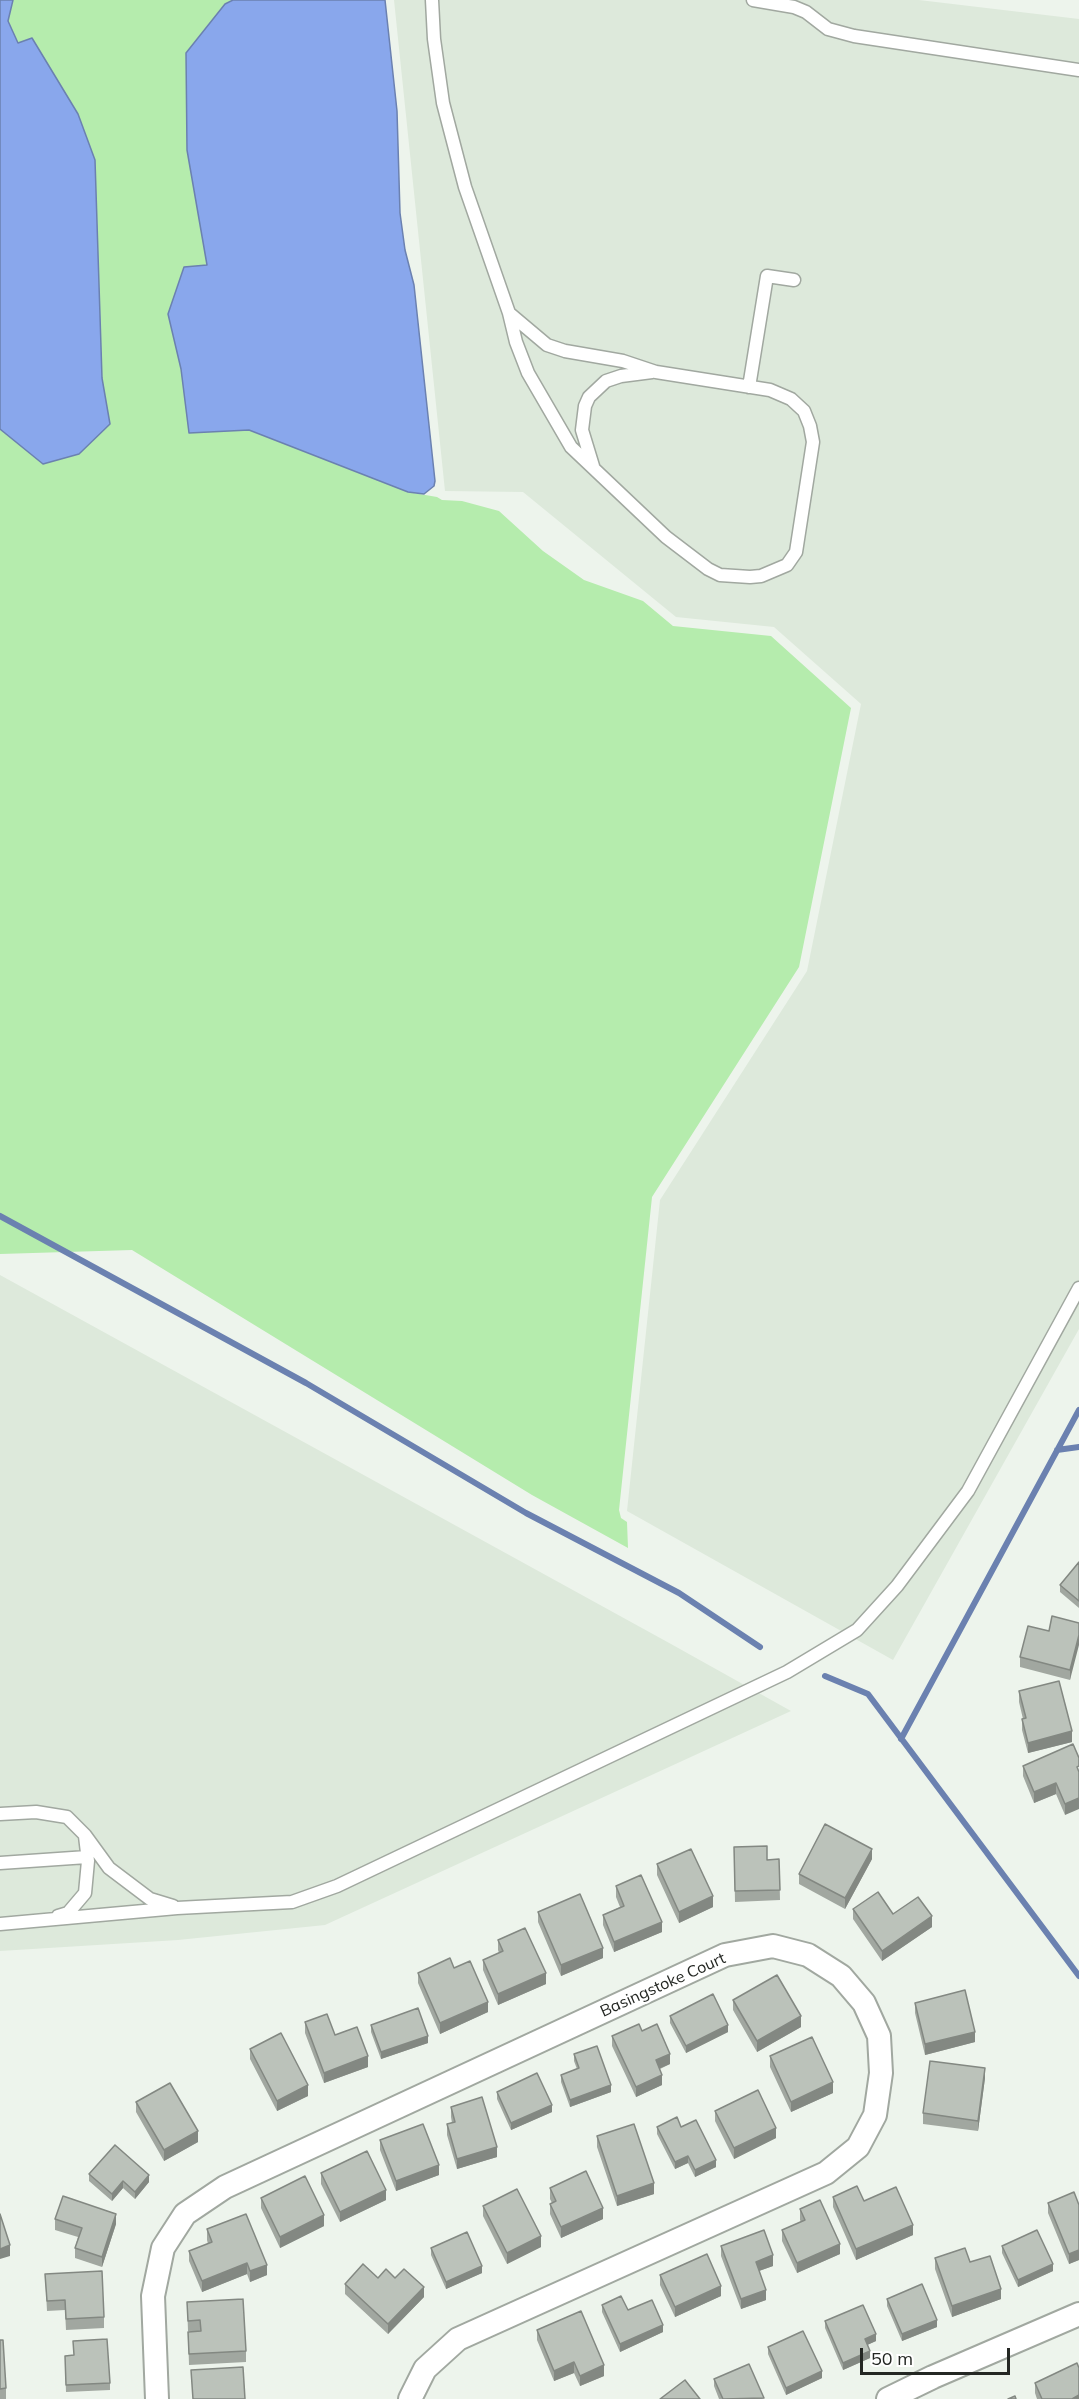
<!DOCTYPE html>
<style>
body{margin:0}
#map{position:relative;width:1079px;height:2399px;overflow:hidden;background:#edf4ec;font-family:Mulish,sans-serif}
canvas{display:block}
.scale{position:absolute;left:860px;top:2348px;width:150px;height:27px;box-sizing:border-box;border:3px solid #242723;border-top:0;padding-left:8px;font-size:18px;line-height:21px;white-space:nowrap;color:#242723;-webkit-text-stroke:4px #fff;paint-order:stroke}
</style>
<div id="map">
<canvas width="1079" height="2399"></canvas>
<div class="scale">50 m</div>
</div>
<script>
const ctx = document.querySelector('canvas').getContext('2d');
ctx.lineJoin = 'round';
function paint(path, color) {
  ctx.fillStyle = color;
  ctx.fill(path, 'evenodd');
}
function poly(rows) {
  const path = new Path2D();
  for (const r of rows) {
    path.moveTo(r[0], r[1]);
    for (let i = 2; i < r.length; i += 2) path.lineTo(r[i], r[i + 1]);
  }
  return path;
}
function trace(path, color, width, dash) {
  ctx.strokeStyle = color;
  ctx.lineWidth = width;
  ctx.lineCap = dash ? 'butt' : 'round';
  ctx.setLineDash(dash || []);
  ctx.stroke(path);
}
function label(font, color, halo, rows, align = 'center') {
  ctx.font = font + ' Mulish,sans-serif';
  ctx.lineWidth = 4.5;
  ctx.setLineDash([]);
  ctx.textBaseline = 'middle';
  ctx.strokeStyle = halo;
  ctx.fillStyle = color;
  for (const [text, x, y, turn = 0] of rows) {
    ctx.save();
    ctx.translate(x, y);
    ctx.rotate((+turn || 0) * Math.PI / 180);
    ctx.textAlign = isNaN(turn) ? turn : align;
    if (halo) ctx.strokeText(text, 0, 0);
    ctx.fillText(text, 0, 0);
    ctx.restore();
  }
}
paint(poly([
 [394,0,919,0,1079,19,1079,1329,893,1660,627,1511,660,1200,807,971,861,704,774,627,676,617,523,492,445,491],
 [0,1275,671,1644,791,1711,325,1925,178,1940,0,1951]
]), '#dde9db');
paint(poly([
 [13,0,233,0,225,4,187,150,207,265,169,314,181,369,189,433,249,430,408,492,437,497,442,500,462,501,499,511,543,551,584,580,643,601,673,626,771,636,851,708,799,967,652,1197,619,1510,621,1518,627,1522,628,1548,532,1495,132,1250,0,1254,0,429,43,464,110,424,102,378,95,160,32,38,18,43,8,21]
]), '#b5ecad');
const water = poly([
 [0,0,13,0,8,21,18,43,32,38,78,114,95,160,102,378,110,424,79,454,43,464,0,429,0,0],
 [233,0,385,0,397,111,400,213,405,250,414,285,435,481,434,486,424,494,408,492,249,430,189,433,181,369,168,314,184,267,207,265,187,150,186,53,225,4,233,0]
]);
paint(water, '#89a7ec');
trace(water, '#6b81b0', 1.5);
trace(poly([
 [0,1216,306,1383,526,1513,679,1593,760,1647],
 [1057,1450,1079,1447],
 [825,1676,868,1694,1079,1976],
 [901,1739,1079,1410]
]), '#6b81b0', 6);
const service = poly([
 [432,0,434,39,443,103,465,187,509,313,516,342,528,373,571,447,666,537,708,569,720,575,750,577,761,576,787,565,796,552,813,442,810,426,804,411,791,399,770,390,656,372,623,361,565,351,547,345,509,313],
 [753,0,794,7,806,12,828,29,854,36,1079,70],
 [749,387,767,276,794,280],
 [593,466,582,430,585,406,589,397,606,381,621,376,652,372],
 [0,1814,36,1812,67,1817,85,1835,109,1868,150,1899,173,1906],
 [0,1863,87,1857],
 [58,1916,68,1913,85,1893,88,1861,85,1836],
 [0,1924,177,1908,292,1902,337,1886,787,1672,857,1630,897,1586,968,1491,1079,1288]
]);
const minor = poly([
 [157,2399,153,2296,163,2248,185,2214,225,2187,725,1955,773,1946,808,1955,841,1976,864,2003,879,2036,881,2073,875,2115,858,2147,826,2173,458,2339,425,2369,410,2399],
 [888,2399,933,2377,1079,2314]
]);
trace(service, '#a1a8a0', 15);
trace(minor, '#a1a8a0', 26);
trace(service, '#fff', 12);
trace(minor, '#fff', 22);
paint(poly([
 [1079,1562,1079,1608,1060,1592,1060,1585],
 [1079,1623,1070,1680,1020,1667,1020,1657,1049,1631],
 [1019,1691,1072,1742,1028,1753,1022,1730,1022,1719,1023,1719,1019,1702],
 [1073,1744,1065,1815,1056,1794,1034,1803,1023,1776,1023,1766],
 [734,1847,767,1860,779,1859,780,1900,735,1902],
 [872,1859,845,1909,799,1884,799,1874],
 [657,1864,713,1907,679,1923,657,1875],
 [616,1886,662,1932,614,1952,603,1925,603,1915,620,1907,616,1897],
 [853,1909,893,1914,932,1927,882,1961,853,1919],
 [538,1912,603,1958,561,1976,538,1922],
 [498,1940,546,1984,498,2005,483,1970,483,1960,499,1953,498,1950],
 [454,1968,488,2012,440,2034,418,1983,418,1973],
 [733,2000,801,2027,757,2052,733,2010],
 [915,2003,975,2042,925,2055,915,2013],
 [670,2016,728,2032,686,2053,670,2023],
 [305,2022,335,2035,368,2067,324,2083,305,2033],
 [371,2025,428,2043,381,2059,371,2032],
 [642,2031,670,2064,660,2069,662,2085,636,2097,612,2046,612,2036],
 [250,2049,308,2096,277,2111,250,2059],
 [574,2054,611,2092,570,2107,561,2082,561,2075,577,2069,574,2061],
 [770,2056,833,2093,791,2112,770,2067],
 [985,2078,978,2131,923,2124,923,2113],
 [497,2092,552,2112,511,2130,497,2099],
 [136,2102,198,2142,164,2161,136,2112],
 [451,2107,497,2157,457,2169,447,2135,447,2124,452,2123,451,2117],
 [715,2111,776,2138,734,2159,715,2121],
 [657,2127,681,2127,716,2167,695,2177,688,2163,675,2169,657,2134],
 [597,2136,654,2194,617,2206,597,2147],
 [380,2140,439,2175,396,2191,380,2150],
 [321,2173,386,2200,340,2222,321,2184],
 [89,2174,149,2182,135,2199,123,2188,112,2201,89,2181],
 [550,2188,603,2219,561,2238,550,2214,550,2204,552,2203,550,2199],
 [833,2197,864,2201,913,2235,856,2260,833,2207],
 [261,2198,324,2226,280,2248,261,2208],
 [1048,2203,1079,2260,1069,2264,1048,2213],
 [483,2206,541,2247,507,2264,483,2216],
 [800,2209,840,2254,797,2273,782,2241,782,2230,801,2222,800,2220],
 [55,2219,116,2224,102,2267,75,2258,75,2248,78,2237,55,2230],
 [207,2229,267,2275,250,2282,247,2274,202,2292,189,2261,189,2251,208,2244,207,2240],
 [721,2246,773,2266,759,2271,766,2300,741,2309,721,2256],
 [1002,2246,1053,2271,1018,2287,1002,2253],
 [431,2248,482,2273,446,2289,431,2255],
 [935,2258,970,2262,1001,2299,952,2317,935,2269],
 [45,2274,104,2317,104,2328,66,2330,65,2310,47,2311],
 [660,2275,721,2296,675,2317,660,2285],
 [378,2278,395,2278,424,2297,388,2334,345,2294,345,2284],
 [887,2299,937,2327,902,2341,887,2306],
 [187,2302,246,2351,246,2362,189,2365,188,2332,200,2331,188,2331],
 [602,2305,628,2310,663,2332,620,2352,602,2312],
 [825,2321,876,2341,867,2345,870,2358,843,2370,825,2328],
 [537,2330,604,2376,580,2386,574,2373,554,2381,537,2340],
 [0,2340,6,2388,6,2399,0,2399],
 [768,2347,822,2378,786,2395,768,2354],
 [65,2363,110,2383,110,2390,66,2392],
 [714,2379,764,2399,719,2399,714,2386],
 [1035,2383,1079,2399,1037,2399,1035,2393]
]), '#a1a7a0');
paint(poly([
 [1079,1635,1079,1645,1070,1680,1070,1670],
 [1072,1731,1072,1742,1028,1753,1028,1743],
 [1056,1783,1056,1794,1034,1803,1034,1792],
 [1079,1798,1079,1809,1065,1815,1065,1804],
 [872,1849,872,1859,845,1909,845,1898],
 [713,1896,713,1907,679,1923,679,1912],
 [932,1916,932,1927,882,1961,882,1951],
 [662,1922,662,1932,614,1952,614,1942],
 [603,1948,603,1958,561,1976,561,1965],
 [546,1973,546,1984,498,2005,498,1994],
 [488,2002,488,2012,440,2034,440,2023],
 [801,2016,801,2027,757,2052,757,2041],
 [728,2025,728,2032,686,2053,686,2046],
 [975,2032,975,2042,925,2055,925,2044],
 [428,2036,428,2043,381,2059,381,2052],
 [670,2054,670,2064,656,2070,656,2060],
 [368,2056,368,2067,324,2083,324,2073],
 [985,2068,985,2078,978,2131,978,2121],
 [662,2075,662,2085,636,2097,636,2087],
 [833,2082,833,2093,791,2112,791,2102],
 [308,2085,308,2096,277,2111,277,2101],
 [611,2085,611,2092,570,2107,570,2100],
 [552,2105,552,2112,511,2130,511,2123],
 [776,2128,776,2138,734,2159,734,2148],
 [198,2131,198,2142,164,2161,164,2150],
 [497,2147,497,2157,457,2169,457,2159],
 [688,2156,688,2163,675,2169,675,2162],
 [716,2160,716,2167,695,2177,695,2170],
 [439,2165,439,2175,396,2191,396,2181],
 [149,2175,149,2182,135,2199,135,2192],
 [123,2181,123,2188,112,2201,112,2194],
 [654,2183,654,2194,617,2206,617,2196],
 [386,2190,386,2200,340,2222,340,2212],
 [603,2208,603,2219,561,2238,561,2227],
 [116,2214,116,2224,102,2267,102,2257],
 [324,2215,324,2226,280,2248,280,2237],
 [913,2225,913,2235,856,2260,856,2249],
 [541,2236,541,2247,507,2264,507,2253],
 [840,2244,840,2254,797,2273,797,2263],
 [10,2245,10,2256,0,2259,0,2249],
 [1079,2250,1079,2260,1069,2264,1069,2254],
 [773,2255,773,2266,756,2272,756,2262],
 [247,2263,247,2274,202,2292,202,2281],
 [1053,2264,1053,2271,1018,2287,1018,2280],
 [267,2265,267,2275,250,2282,250,2271],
 [482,2266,482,2273,446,2289,446,2282],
 [721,2286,721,2296,675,2317,675,2307],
 [424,2287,424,2297,388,2334,388,2324],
 [1001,2289,1001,2299,952,2317,952,2306],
 [766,2290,766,2300,741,2309,741,2299],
 [937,2320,937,2327,902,2341,902,2334],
 [663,2325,663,2332,620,2352,620,2344],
 [876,2334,876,2341,865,2346,865,2339],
 [870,2351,870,2358,843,2370,843,2363],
 [574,2362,574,2373,554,2381,554,2371],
 [604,2365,604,2376,580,2386,580,2376],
 [822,2371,822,2378,786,2395,786,2388],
 [1079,2395,1079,2399,1072,2399,1072,2398]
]), '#838882');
const building = poly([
 [1079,1562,1079,1601,1060,1585,1079,1562],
 [1052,1616,1079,1623,1079,1635,1070,1670,1020,1657,1028,1626,1049,1631,1052,1616],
 [1059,1681,1072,1731,1028,1743,1022,1719,1026,1718,1019,1691,1059,1681],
 [1073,1744,1079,1758,1079,1766,1077,1767,1079,1772,1079,1798,1065,1804,1056,1783,1034,1792,1023,1766,1073,1744],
 [825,1824,872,1849,845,1898,799,1874,825,1824],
 [767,1846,767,1860,779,1859,780,1890,735,1891,734,1847,767,1846],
 [691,1849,713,1896,679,1912,657,1864,691,1849],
 [641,1875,662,1922,614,1942,603,1915,624,1906,616,1886,641,1875],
 [878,1892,893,1914,918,1897,932,1916,882,1951,853,1909,878,1892],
 [580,1894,603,1948,561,1965,538,1912,580,1894],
 [525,1928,546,1973,498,1994,483,1960,503,1951,498,1940,525,1928],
 [450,1958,454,1968,470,1961,488,2002,440,2023,418,1973,450,1958],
 [777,1975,801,2016,757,2041,733,2000,777,1975],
 [965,1990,975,2032,925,2044,915,2003,965,1990],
 [713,1994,728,2025,686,2046,670,2016,713,1994],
 [418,2008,428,2036,381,2052,371,2025,418,2008],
 [327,2014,335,2035,357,2027,368,2056,324,2073,305,2022,327,2014],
 [639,2024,642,2031,657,2024,670,2054,656,2060,662,2075,636,2087,612,2036,639,2024],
 [281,2033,308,2085,277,2101,250,2049,281,2033],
 [812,2037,833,2082,791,2102,770,2056,812,2037],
 [597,2046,611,2085,570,2100,561,2075,579,2068,574,2054,597,2046],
 [930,2061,985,2068,978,2121,923,2113,930,2061],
 [537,2073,552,2105,511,2123,497,2092,537,2073],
 [170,2083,198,2131,164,2150,136,2102,170,2083],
 [758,2090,776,2128,734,2148,715,2111,758,2090],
 [482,2097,497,2147,457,2159,447,2124,455,2122,451,2107,482,2097],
 [677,2117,681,2127,696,2120,716,2160,695,2170,688,2156,675,2162,657,2127,677,2117],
 [423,2124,439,2165,396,2181,380,2140,423,2124],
 [634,2124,654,2183,617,2196,597,2136,634,2124],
 [115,2145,149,2175,135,2192,123,2181,112,2194,89,2174,115,2145],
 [367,2151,386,2190,340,2212,321,2173,367,2151],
 [586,2171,603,2208,561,2227,550,2204,556,2201,550,2188,586,2171],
 [305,2176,324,2215,280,2237,261,2198,305,2176],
 [857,2186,864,2201,896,2187,913,2225,856,2249,833,2197,857,2186],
 [517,2189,541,2236,507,2253,483,2206,517,2189],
 [1074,2192,1079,2205,1079,2250,1069,2254,1048,2203,1074,2192],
 [63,2196,116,2214,102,2257,75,2248,82,2228,55,2219,63,2196],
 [820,2200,840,2244,797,2263,782,2230,805,2220,800,2209,820,2200],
 [0,2214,10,2245,0,2249,0,2214],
 [246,2214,267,2265,250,2271,247,2263,202,2281,189,2251,212,2242,207,2229,246,2214],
 [764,2230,773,2255,756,2262,766,2290,741,2299,721,2246,764,2230],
 [1037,2230,1053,2264,1018,2280,1002,2246,1037,2230],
 [467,2232,482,2266,446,2282,431,2248,467,2232],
 [965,2248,970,2262,990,2256,1001,2289,952,2306,935,2258,965,2248],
 [707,2254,721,2286,675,2307,660,2275,707,2254],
 [363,2264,378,2278,386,2269,395,2278,404,2269,424,2287,388,2324,345,2284,363,2264],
 [102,2271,104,2317,66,2319,65,2300,47,2301,45,2274,102,2271],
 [922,2284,937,2320,902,2334,887,2299,922,2284],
 [621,2296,628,2310,652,2300,663,2325,620,2344,602,2305,621,2296],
 [243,2299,246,2351,189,2354,188,2332,201,2331,200,2320,188,2321,187,2302,243,2299],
 [863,2305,876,2334,865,2339,870,2351,843,2363,825,2321,863,2305],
 [581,2311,604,2365,580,2376,574,2362,554,2371,537,2330,581,2311],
 [803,2331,822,2371,786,2388,768,2347,803,2331],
 [107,2339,110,2383,66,2385,65,2356,74,2355,73,2341,107,2339],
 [0,2340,3,2340,6,2388,0,2389,0,2340],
 [1077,2363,1079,2368,1079,2395,1072,2399,1042,2399,1035,2383,1077,2363],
 [749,2364,764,2398,723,2399,714,2379,749,2364],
 [243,2367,245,2399,193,2399,191,2370,243,2367],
 [685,2380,700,2399,660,2399,685,2380],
 [1015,2396,1016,2399,1008,2399,1015,2396]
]);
paint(building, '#bbc2ba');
trace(building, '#838882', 1.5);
label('16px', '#242723', '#fff', [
 ["Basingstoke Court",663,1985,-24]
]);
</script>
